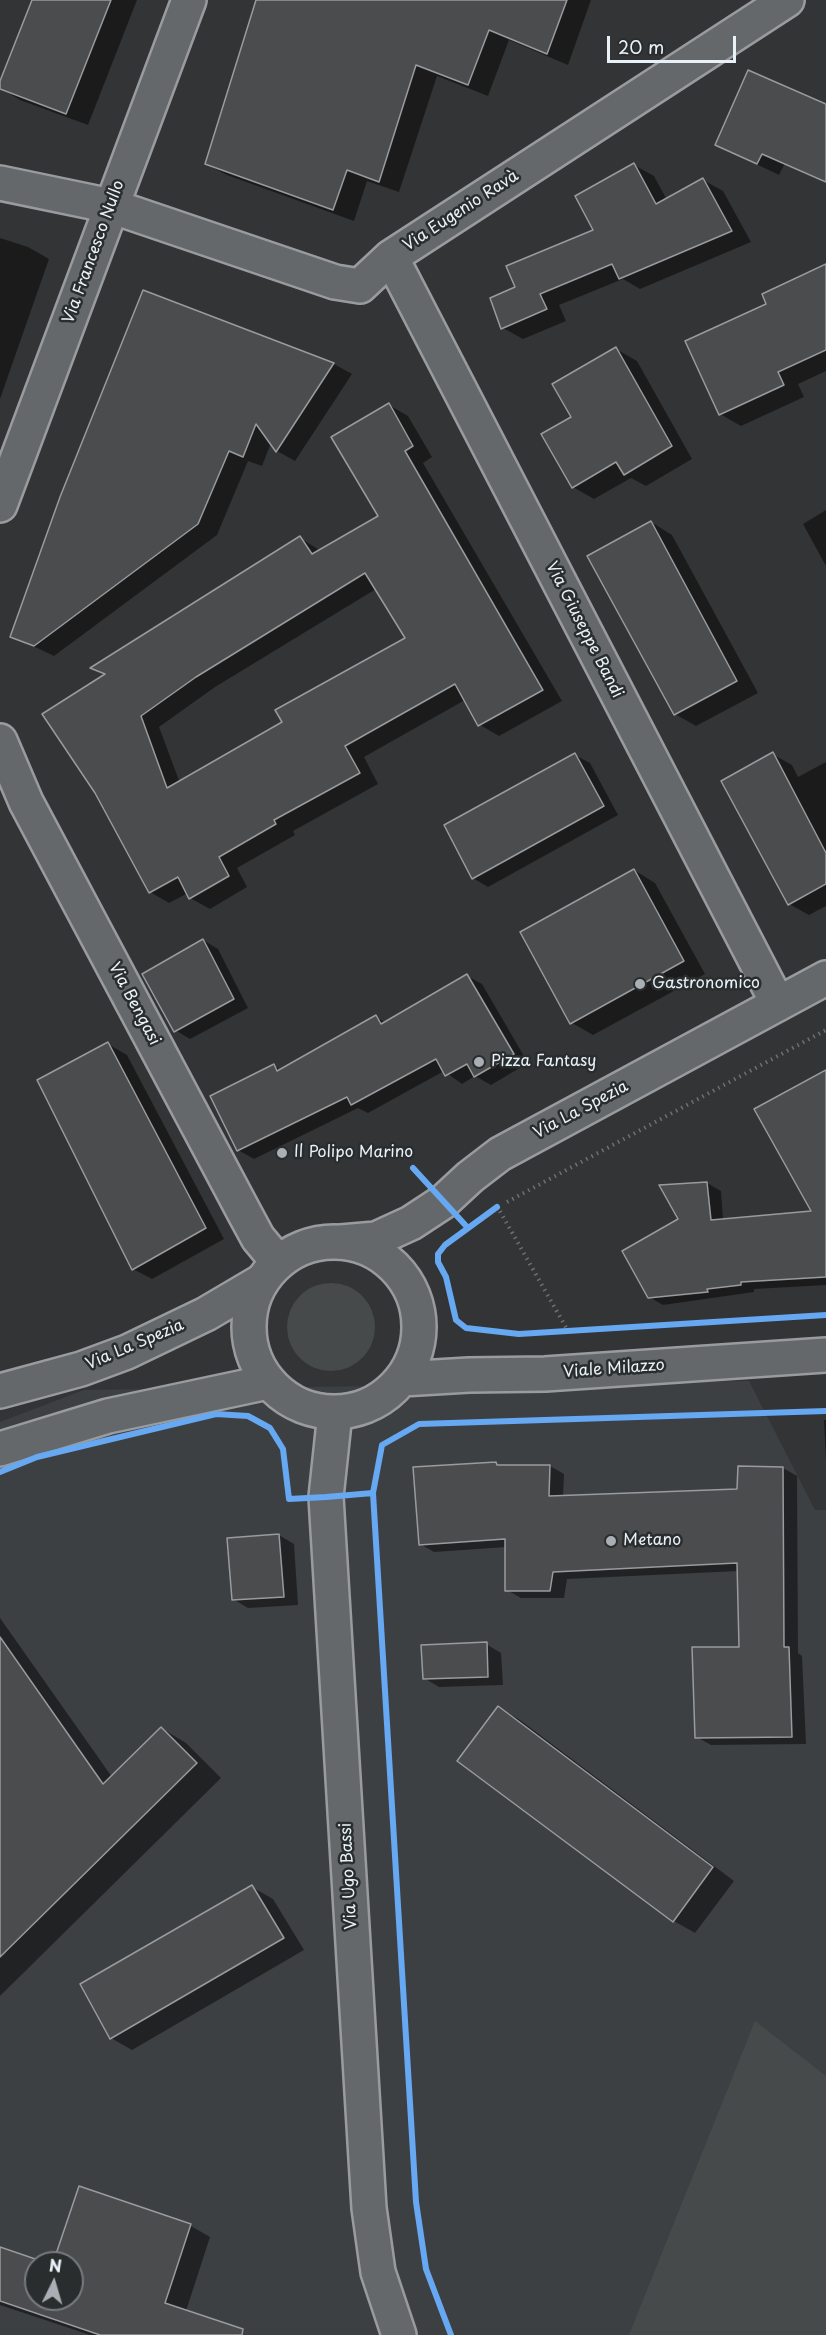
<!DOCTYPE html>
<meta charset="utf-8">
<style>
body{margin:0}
#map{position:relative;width:826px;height:2335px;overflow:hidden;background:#333435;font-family:"Playpen Sans",sans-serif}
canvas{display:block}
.north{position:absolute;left:24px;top:2251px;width:60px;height:60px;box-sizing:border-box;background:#2a2d2e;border:2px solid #767b7f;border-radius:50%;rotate:5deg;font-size:16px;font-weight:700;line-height:24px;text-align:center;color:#e8f1f8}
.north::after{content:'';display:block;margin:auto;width:21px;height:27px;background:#a9afb4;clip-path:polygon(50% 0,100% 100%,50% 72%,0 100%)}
.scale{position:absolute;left:607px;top:36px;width:129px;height:27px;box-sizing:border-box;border:3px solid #e8f1f8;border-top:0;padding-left:8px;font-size:18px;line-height:21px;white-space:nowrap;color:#e8f1f8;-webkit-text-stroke:4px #2a2d2e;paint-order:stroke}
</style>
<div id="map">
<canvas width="826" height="2335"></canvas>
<div class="north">N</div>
<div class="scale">20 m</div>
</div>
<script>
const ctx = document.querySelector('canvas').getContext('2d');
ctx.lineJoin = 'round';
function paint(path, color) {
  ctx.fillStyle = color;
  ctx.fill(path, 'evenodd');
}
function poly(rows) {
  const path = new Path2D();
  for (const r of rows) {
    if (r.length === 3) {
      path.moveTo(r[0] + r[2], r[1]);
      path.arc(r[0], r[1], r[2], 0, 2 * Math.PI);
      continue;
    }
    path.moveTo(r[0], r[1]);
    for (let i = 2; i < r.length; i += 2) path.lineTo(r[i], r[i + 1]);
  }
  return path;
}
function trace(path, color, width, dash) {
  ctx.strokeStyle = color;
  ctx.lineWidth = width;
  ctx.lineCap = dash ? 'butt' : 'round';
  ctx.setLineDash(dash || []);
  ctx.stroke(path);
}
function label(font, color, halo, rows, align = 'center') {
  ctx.font = font + ' "Playpen Sans",sans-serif';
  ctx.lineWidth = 5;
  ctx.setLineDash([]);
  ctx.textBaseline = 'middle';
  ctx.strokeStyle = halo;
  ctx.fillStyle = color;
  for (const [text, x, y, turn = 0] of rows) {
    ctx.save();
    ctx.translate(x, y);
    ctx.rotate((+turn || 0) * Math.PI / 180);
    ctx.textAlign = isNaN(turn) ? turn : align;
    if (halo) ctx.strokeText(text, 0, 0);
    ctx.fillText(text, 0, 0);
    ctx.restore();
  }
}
paint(poly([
 [749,1381,815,1510,826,1510,826,2335,0,2335,0,1422,84,1390],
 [36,2263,72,2263,72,2299,36,2299]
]), '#3d4042');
paint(poly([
 [331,1327,44],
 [755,2021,826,2076,826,2335,629,2335]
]), '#464a4b');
paint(poly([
 [33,0,137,0,88,125,20,100,0,88],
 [258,0,591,0,568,65,509,40,488,96,437,76,399,192,367,181,354,221,227,175,206,164],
 [826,106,826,181,785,163,779,175,717,145],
 [634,165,654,176,667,200,703,180,723,191,751,242,640,289,623,279,559,305,566,321,523,339,503,328,517,288,595,231],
 [0,238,28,247,49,259,0,399],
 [826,266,826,371,798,384,804,397,741,426,720,414,768,305],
 [144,292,334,364,352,374,295,461,277,451,271,443,262,466,248,461,217,535,54,656,12,636],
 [616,349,637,361,692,459,646,486,631,478,594,499,573,487,573,417],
 [389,405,408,416,432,457,423,463,562,701,499,736,480,725,465,700,364,757,378,784,293,831,295,835,237,868,247,887,210,909,190,898,188,893,169,903,150,892,105,676,93,668,300,538,321,551,380,516],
 [376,589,407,639,284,722,180,783,159,727,215,687],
 [826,510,826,566,803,524],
 [651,522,672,535,758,693,696,726,675,714],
 [772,754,792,765,798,777,826,762,826,906,809,915,789,904],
 [575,755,590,763,618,815,488,887,473,878],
 [634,870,655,883,705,974,593,1035,572,1023],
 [203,940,218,949,248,1008,190,1039,175,1030],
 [467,976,482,984,528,1063,491,1085,475,1076,462,1084,444,1071,368,1113,358,1108,254,1159,238,1150,274,1066,281,1070,376,1017,386,1023],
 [108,1044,127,1055,224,1239,152,1279,133,1269],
 [826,1072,826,1285,754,1289,754,1292,663,1305,649,1297,680,1220,707,1183,721,1191,723,1220,813,1212],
 [824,1420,826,1420,826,1461],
 [496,1464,501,1467,550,1466,564,1474,563,1497,738,1491,783,1468,797,1476,798,1653,802,1656,806,1744,711,1745,697,1737,740,1649,739,1571,567,1579,564,1598,521,1598,507,1590,507,1547,434,1552,420,1544],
 [279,1535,294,1544,298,1605,248,1608,233,1599],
 [0,1618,112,1777,161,1728,186,1743,221,1778,0,1996],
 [486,1644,501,1653,503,1685,439,1687,424,1678],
 [499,1708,520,1720,734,1881,695,1933,674,1921],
 [252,1887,273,1899,304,1950,132,2050,111,2038],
 [80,2188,191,2226,210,2237,186,2311,228,2335,90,2335,0,2305,0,2249,43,2263,36,2263,36,2299,72,2299,72,2263,55,2263]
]), '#0007');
const building = poly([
 [32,0,111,0,66,114,0,89,0,81,32,0],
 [256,0,567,0,547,54,489,30,468,85,416,65,379,182,347,170,333,210,205,164,256,0],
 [748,70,826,104,826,182,762,154,757,164,715,145,748,70],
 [634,163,656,204,703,178,732,231,619,279,612,264,540,294,547,309,501,329,490,298,515,287,506,266,593,230,575,196,634,163],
 [826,264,826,350,778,372,784,385,719,415,685,341,766,304,762,294,826,264],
 [143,290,334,363,276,452,256,424,243,457,229,451,198,524,34,646,10,637,60,497,143,290],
 [616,347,672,446,624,475,616,462,572,488,541,434,571,417,552,384,616,347],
 [389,403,413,446,405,451,543,690,478,726,455,684,345,746,360,773,274,820,276,824,219,857,229,876,189,899,178,877,149,893,95,793,42,714,105,674,90,668,300,536,312,554,378,516,331,437,389,403],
 [365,573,405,638,275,710,282,722,167,788,141,716,196,677,365,573],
 [651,521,737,681,674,715,587,556,651,521],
 [773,752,826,853,826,884,788,905,721,781,773,752],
 [575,753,604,806,472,879,444,825,575,753],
 [634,869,684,961,570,1024,520,932,634,869],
 [203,939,234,999,174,1032,142,974,203,939],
 [467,974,514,1054,474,1077,467,1064,445,1076,436,1059,351,1105,347,1097,237,1151,210,1096,274,1064,277,1071,376,1015,381,1024,467,974],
 [108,1042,206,1228,132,1270,37,1080,108,1042],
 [826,1070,826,1277,741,1282,741,1285,707,1289,708,1292,648,1298,622,1251,678,1219,659,1185,707,1182,711,1220,811,1211,754,1109,826,1070],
 [496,1462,497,1465,550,1465,549,1496,737,1489,738,1466,783,1467,784,1647,789,1647,792,1737,695,1738,692,1647,739,1647,737,1563,553,1572,550,1591,505,1591,505,1539,419,1545,413,1467,496,1462],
 [279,1534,284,1597,232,1600,227,1538,279,1534],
 [0,1637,103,1784,161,1727,197,1763,0,1957,0,1637],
 [487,1642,488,1677,423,1679,421,1645,487,1642],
 [498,1706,713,1867,673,1922,457,1761,498,1706],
 [252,1885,284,1938,110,2039,80,1984,252,1885],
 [79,2186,191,2224,165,2303,243,2329,242,2335,100,2335,0,2301,0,2247,47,2263,36,2263,36,2299,72,2299,72,2263,53,2263,79,2186]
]);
paint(building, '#4b4c4d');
trace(building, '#999b9e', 1.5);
const minor = poly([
 [0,183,111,206,335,282,360,286,391,257,787,0],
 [391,257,778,1004],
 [0,505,189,0],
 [0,741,26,802,245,1214,258,1238,278,1262],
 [341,1242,376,1239,411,1223,443,1202,470,1177,500,1154,826,978],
 [0,1391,81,1369,127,1352,206,1314,262,1281],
 [335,1413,326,1497,369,2208,378,2272,399,2335]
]);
const major = poly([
 [334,1327,85],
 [402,1379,469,1375,545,1374,826,1355],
 [0,1449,108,1416,268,1382]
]);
trace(minor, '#999b9e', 38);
trace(major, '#999b9e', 38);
trace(poly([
 [507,1202,826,1030],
 [497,1206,568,1331]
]), '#6e7071', 4, [1.5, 4.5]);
trace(minor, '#64686b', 33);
trace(major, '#64686b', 33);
trace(poly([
 [413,1168,468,1228],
 [497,1207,445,1245,438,1254,438,1262,446,1277,456,1320,466,1328,519,1334,826,1315],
 [0,1472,37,1457,216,1414,248,1416,270,1428,283,1449,289,1499,326,1497,373,1493,382,1445,419,1424,826,1411],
 [373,1493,416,2202,426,2269,451,2335]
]), '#66a8f1', 6);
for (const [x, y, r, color] of [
 [640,984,6,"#a9afb4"],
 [479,1062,6,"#a9afb4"],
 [282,1153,6,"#a9afb4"],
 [611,1541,6,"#a9afb4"]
]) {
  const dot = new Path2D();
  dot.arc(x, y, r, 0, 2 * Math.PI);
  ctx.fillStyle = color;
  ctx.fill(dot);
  trace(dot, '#2a2d2e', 2);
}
label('16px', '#e8f1f8', '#2a2d2e', [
 ["Via Eugenio Ravà",461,211,-33],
 ["Via Francesco Nullo",94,252,-70],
 ["Via Giuseppe Bandi",584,630,63],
 ["Via Bengasi",134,1004,62],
 ["Via La Spezia",581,1110,-28],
 ["Via La Spezia",135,1345,-23],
 ["Viale Milazzo",614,1369,-4],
 ["Via Ugo Bassi",349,1876,-93]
]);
label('16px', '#e8f1f8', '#2a2d2e', [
 ["Gastronomico",652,984],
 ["Pizza Fantasy",491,1062],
 ["Il Polipo Marino",294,1153],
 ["Metano",623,1541]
], 'left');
</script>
